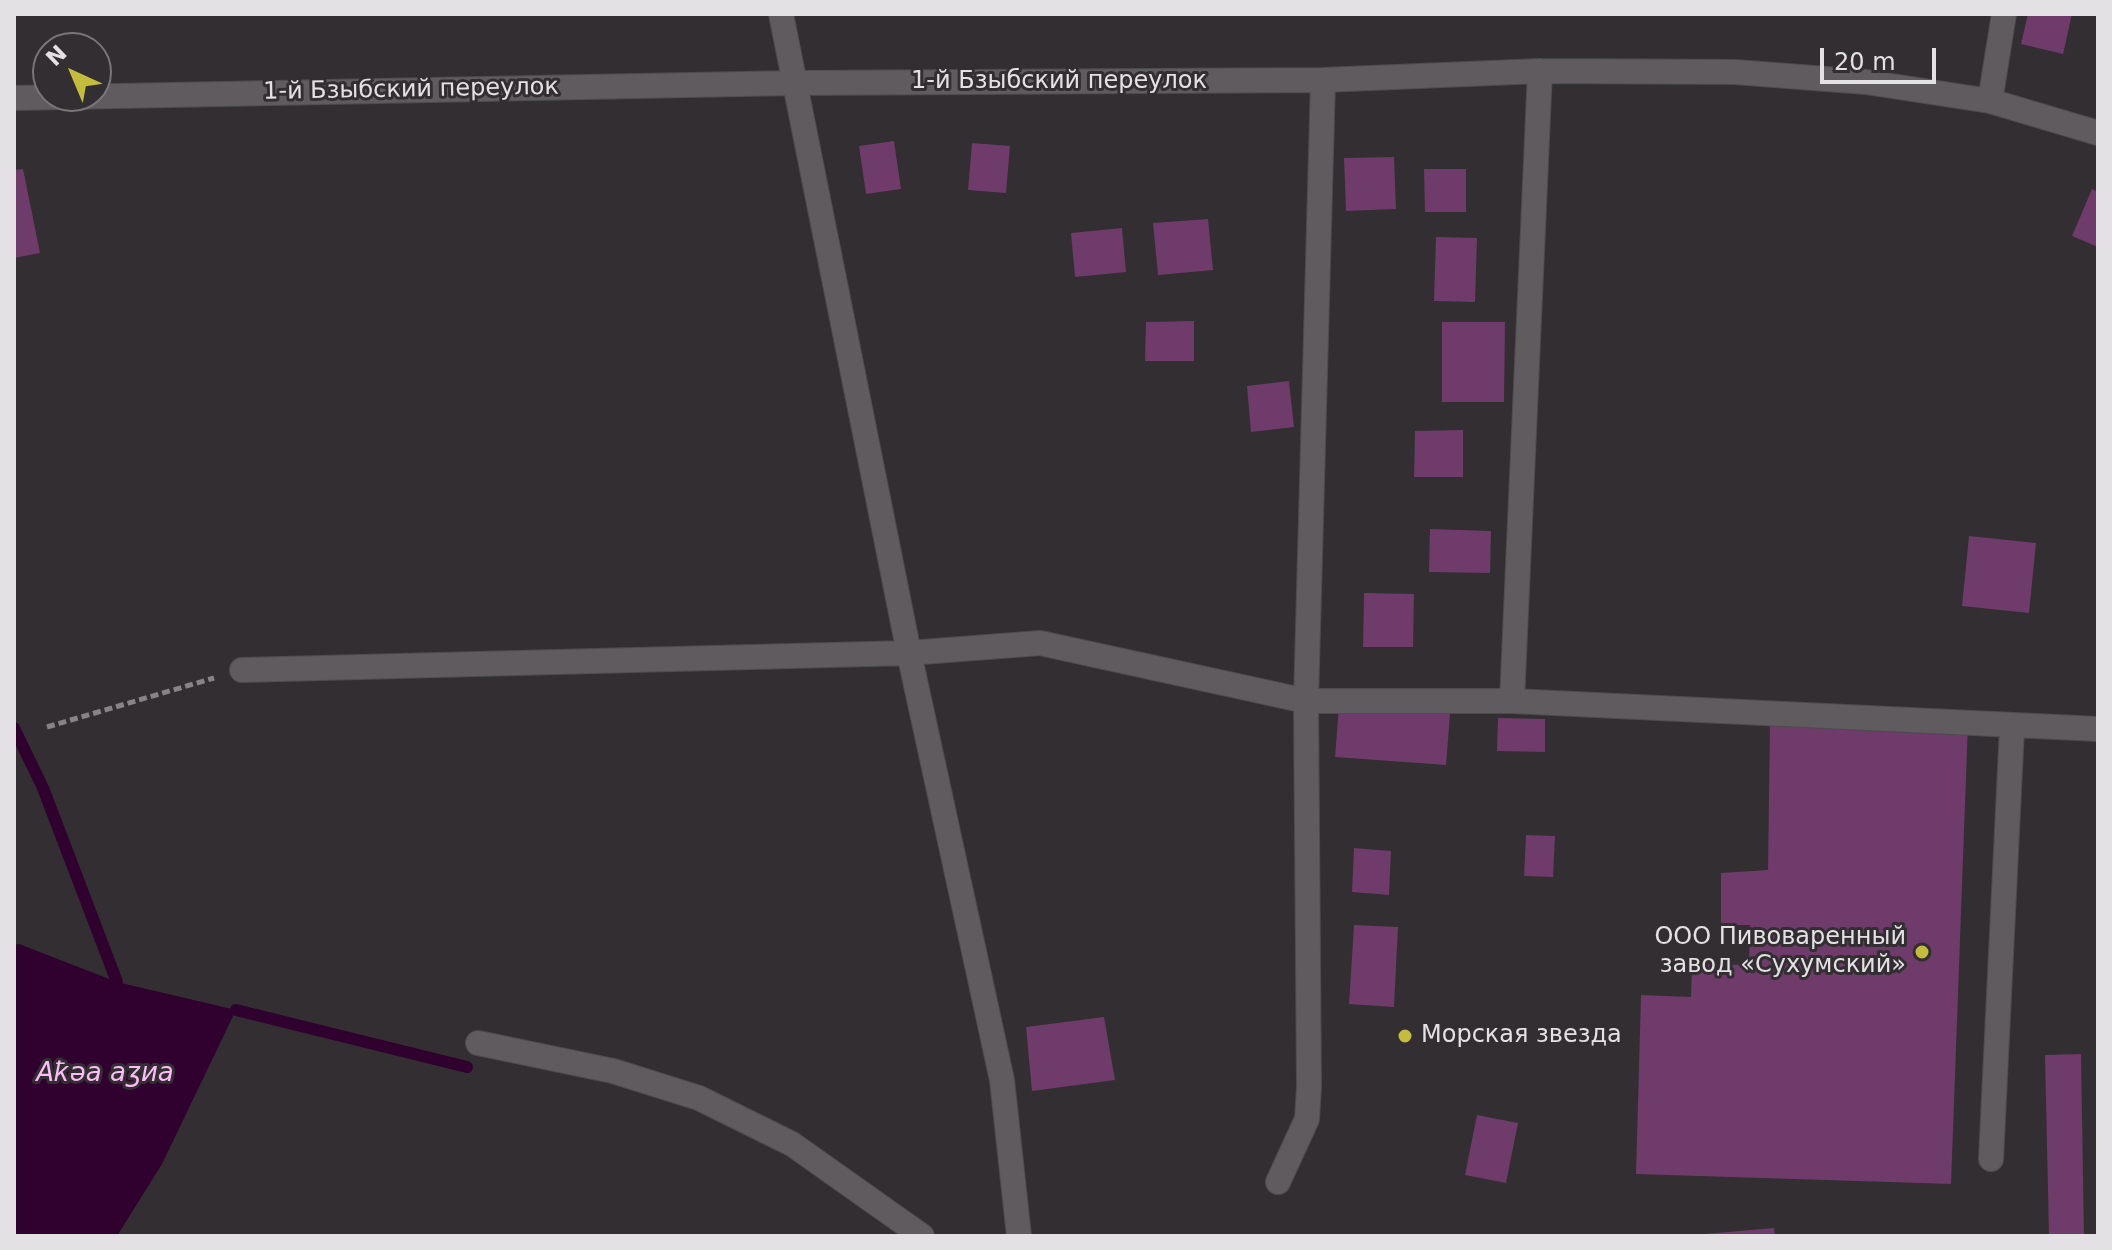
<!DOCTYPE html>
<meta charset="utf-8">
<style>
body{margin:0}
#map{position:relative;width:2112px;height:1250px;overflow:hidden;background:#322e31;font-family:"DejaVu Sans",sans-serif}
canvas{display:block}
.frame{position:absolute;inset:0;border:16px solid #e3e1e3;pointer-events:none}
.north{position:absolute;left:32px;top:32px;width:80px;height:80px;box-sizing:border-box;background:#322e31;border:2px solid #797678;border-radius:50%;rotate:316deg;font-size:22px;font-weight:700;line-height:32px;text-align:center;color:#e3e1e3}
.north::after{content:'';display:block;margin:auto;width:28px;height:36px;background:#c4bc3d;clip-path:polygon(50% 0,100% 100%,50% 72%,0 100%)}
.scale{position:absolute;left:1820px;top:48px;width:116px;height:36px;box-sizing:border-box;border:4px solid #e3e1e3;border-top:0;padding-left:10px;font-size:24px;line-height:28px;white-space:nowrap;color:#e3e1e3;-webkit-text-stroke:6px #322e31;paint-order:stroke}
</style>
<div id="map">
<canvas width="2112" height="1250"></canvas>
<div class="frame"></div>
<div class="north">N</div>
<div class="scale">20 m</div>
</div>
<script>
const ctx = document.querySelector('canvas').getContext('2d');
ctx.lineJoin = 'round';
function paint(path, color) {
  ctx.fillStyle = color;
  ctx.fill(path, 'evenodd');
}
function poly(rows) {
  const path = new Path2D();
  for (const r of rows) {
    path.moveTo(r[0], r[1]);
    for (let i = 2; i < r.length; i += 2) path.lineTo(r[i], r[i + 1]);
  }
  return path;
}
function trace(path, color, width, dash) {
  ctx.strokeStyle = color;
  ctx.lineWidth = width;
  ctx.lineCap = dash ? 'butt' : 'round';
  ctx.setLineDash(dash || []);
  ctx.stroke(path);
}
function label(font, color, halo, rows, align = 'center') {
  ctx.font = font + ' "DejaVu Sans",sans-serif';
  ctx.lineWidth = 6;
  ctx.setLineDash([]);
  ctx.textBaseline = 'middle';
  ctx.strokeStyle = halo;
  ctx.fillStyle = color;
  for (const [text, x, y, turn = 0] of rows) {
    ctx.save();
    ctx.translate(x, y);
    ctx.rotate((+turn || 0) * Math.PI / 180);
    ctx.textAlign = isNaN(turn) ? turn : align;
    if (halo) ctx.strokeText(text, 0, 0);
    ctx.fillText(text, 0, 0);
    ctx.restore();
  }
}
paint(poly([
 [19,944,117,982,236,1010,162,1164,117,1236,14,1236,14,945]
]), '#30012f');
trace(poly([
 [14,728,43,788,117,982],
 [236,1010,467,1067]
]), '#30012f', 12);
paint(poly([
 [2028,14,2072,14,2063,54,2021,44],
 [894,141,901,189,866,194,859,146],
 [972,143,1010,146,1006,193,968,190],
 [1394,157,1396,209,1346,211,1344,158],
 [23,169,40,253,14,258,14,170],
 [1424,169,1466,169,1466,212,1425,212],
 [2092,189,2098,192,2098,247,2072,236],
 [1208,219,1213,270,1158,275,1153,223],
 [1122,228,1126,272,1075,277,1071,233],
 [1436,237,1477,238,1475,302,1434,301],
 [1194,321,1194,361,1145,361,1146,322],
 [1442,322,1505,322,1504,402,1442,402],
 [1289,381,1294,427,1251,432,1247,386],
 [1463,430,1463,477,1414,477,1415,431],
 [1430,529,1491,531,1490,573,1429,572],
 [1969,536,2036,543,2029,613,1962,606],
 [1364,593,1414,594,1413,647,1363,647],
 [1339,706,1450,714,1446,765,1335,757],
 [1498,718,1545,719,1545,752,1497,751],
 [1770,722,1968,723,1951,1184,1636,1174,1641,995,1691,997,1692,964,1749,965,1750,925,1721,925,1721,873,1768,870],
 [1526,835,1555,836,1553,877,1524,876],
 [1354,848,1391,851,1389,895,1352,892],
 [1354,925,1398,927,1394,1007,1349,1004],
 [1104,1017,1115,1080,1032,1091,1026,1027],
 [2081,1054,2084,1236,2049,1236,2045,1055],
 [1477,1115,1518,1123,1506,1183,1465,1175],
 [1774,1228,1775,1236,1705,1236,1705,1234]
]), '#6e3b6a');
const minor = poly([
 [781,14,909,653,1002,1080,1019,1236],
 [14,98,794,83,1323,80,1540,71,1735,72,1866,82,1990,101,2098,133],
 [1990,101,2004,14],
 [242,670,909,653,1040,643,1306,701,1512,701,2098,729],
 [1512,701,1540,71],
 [478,1043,613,1071,699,1098,792,1144,922,1236],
 [1991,1159,2012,728],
 [1278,1182,1307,1119,1309,1087,1306,701,1323,80]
]);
trace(minor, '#4e4b4e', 26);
trace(poly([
 [47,727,214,678]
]), '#878487', 5, [8, 4]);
trace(minor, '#605b5f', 24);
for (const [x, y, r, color] of [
 [1922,952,8,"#c4bc3d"],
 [1405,1036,8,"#c4bc3d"]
]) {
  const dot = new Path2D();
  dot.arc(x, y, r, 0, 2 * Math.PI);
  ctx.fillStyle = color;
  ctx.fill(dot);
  trace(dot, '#322e31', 3);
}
label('24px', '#e3e1e3', '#322e31', [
 ["1-й Бзыбский переулок",1059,82],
 ["1-й Бзыбский переулок",411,90,-1]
]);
label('24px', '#e3e1e3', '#322e31', [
 ["ООО Пивоваренный",1906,938],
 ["завод «Сухумский»",1906,966],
 ["Морская звезда",1421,1036,"left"]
], 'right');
label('italic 26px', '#fbbcf5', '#322e31', [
 ["Аҟәа аӡиа",105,1074]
]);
</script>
